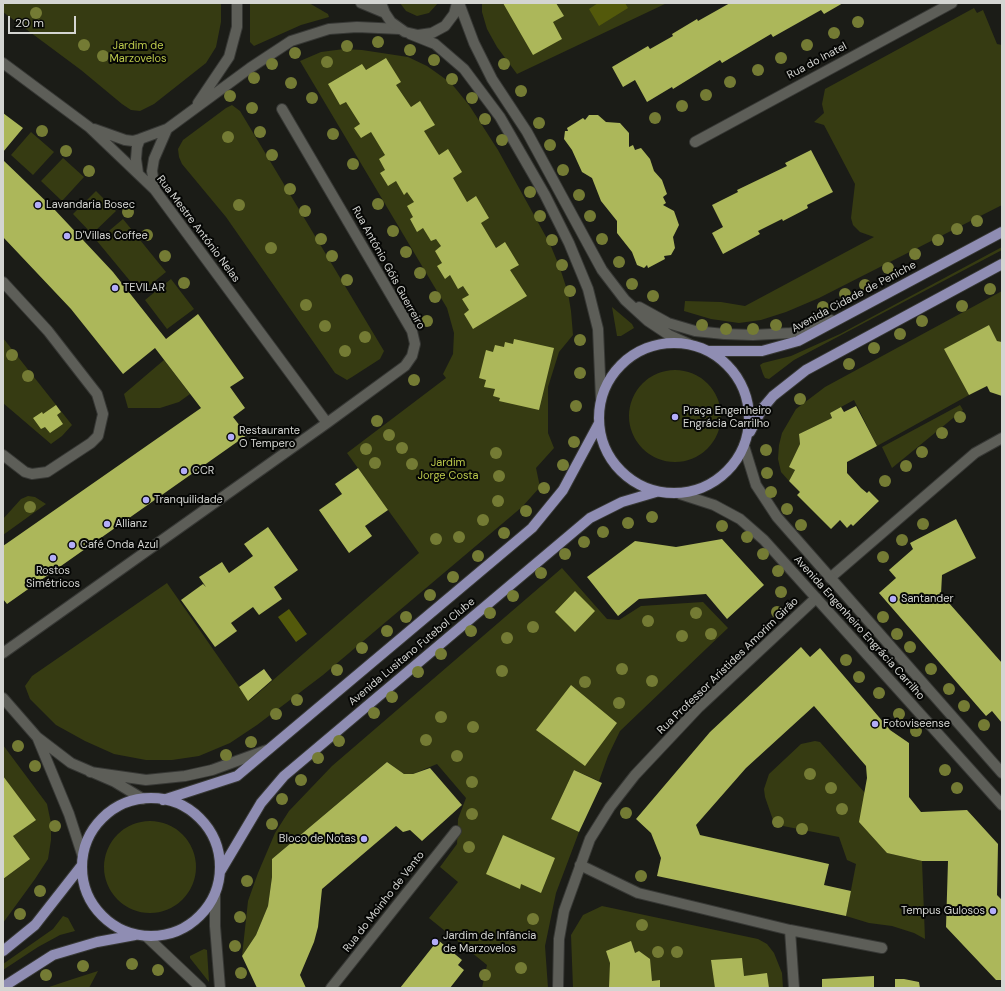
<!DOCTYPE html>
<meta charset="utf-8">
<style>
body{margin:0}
#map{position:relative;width:1005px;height:991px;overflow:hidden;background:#1b1c17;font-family:"DM Sans",sans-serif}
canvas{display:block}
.frame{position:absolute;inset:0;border:4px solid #d4d5d2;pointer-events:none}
.scale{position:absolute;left:8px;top:16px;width:68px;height:18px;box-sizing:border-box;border:2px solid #d4d5d2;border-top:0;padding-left:5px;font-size:12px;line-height:14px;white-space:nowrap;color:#d4d5d2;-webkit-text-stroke:3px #060705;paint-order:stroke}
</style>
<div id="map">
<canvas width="1005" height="991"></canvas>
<div class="frame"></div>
<div class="scale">20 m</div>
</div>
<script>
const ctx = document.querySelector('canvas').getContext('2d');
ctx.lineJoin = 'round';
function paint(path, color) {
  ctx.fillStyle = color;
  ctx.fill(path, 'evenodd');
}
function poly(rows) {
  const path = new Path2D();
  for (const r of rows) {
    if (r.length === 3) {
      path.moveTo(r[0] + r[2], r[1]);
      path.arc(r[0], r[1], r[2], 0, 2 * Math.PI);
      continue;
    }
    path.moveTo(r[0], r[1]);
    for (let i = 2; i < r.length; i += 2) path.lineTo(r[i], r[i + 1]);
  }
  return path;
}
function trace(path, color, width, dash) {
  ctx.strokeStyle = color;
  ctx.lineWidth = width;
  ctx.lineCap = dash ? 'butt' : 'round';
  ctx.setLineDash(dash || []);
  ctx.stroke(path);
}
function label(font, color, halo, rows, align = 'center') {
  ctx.font = font + ' "DM Sans",sans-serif';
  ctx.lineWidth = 4;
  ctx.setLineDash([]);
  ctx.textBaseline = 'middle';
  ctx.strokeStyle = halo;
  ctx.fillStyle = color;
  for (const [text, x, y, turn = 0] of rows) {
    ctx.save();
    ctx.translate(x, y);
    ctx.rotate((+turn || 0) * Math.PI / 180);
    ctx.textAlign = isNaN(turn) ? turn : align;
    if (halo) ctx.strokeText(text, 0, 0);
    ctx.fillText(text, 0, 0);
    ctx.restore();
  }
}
paint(poly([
 [3,3,221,3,221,22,216,47,206,63,154,104,140,111,131,110,122,104,81,70,3,12],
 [250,3,309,3,328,14,329,17,301,25,254,46,250,42],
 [400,3,438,3,429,13,417,16,406,11],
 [482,3,667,3,517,74,497,47,487,29,482,12],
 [974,8,977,13,983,10,997,44,1002,45,1002,205,819,298,786,312,761,320,739,323,711,319,684,311,685,301,721,302,745,306,874,237,860,232,853,225,851,218,855,184,824,125,814,122,824,113,822,104,825,89],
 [344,49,362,50,408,57,427,66,451,83,469,105,498,150,550,244,560,268,568,293,571,311,573,335,559,352,548,387,548,433,554,448,536,468,540,487,522,507,323,675,257,725,230,743,199,756,172,760,146,760,114,754,85,741,56,725,30,699,25,686,32,676,167,583,249,701,419,553,347,453,446,378,443,374,453,354,454,333,447,308,300,61,321,52],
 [232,105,240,111,384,351,380,359,352,377,347,380,335,373,226,217,182,164,179,157,178,149,183,140,226,108],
 [31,132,54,152,33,175,11,155],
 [63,158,84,177,62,201,41,181],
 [96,191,116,211,92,234,73,214],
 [123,219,166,272,140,293,97,241],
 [1002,247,1002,250,794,360,769,379,765,378,763,374,760,365,763,363,791,356,840,334],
 [171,279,194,309,167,329,145,300],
 [1002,291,1002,342,997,341,989,325,945,349,969,395,877,446,854,400,830,413,832,418,799,434,800,444,790,467,795,470,789,481,781,472,778,459,779,445,782,433,796,409,825,387],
 [612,307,632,324,634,328,621,336,617,336],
 [3,338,72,425,62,436,51,444,3,403],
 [164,360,190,394,179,402,160,408,128,408,124,394],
 [675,416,46],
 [960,405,963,410,892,468,882,447],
 [28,496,35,497,46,504,3,535,3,519,21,499],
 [562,568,607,619,619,620,641,606,703,602,728,628,620,731,608,756,599,781,574,770,551,819,579,832,556,893,545,946,548,988,482,988,487,965,429,918,458,882,440,867,457,844,458,819,466,798,437,764,413,774,404,774,387,762,272,859,272,877,268,906,256,935,242,956,248,901,258,873,275,833,289,811,332,766],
 [815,741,820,742,865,793,887,853,922,861,925,939,914,933,892,926,869,923,846,916,856,864,847,860,839,837,783,826,773,820,765,797,764,789,769,774,801,744],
 [3,745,47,804,51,823,51,840,48,859,35,879,3,923],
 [150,867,46],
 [602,906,758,939,767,944,774,953,782,973,783,988,573,988,571,935,583,915],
 [63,916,68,918,75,931,60,935,38,947,3,970,3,964,53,929],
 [204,949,207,950,209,982,190,958,190,956],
 [98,971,89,988,46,988,73,979]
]), '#363b12');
paint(poly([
 [598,3,625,3,628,8,599,26,589,9],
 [289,609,307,634,296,642,278,617]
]), '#53590b');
paint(poly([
 [503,3,556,3,564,16,553,22,562,39,533,55],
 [730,3,843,3,824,14,821,10,773,37,771,34,722,63,720,60,673,89,672,87,647,102,635,80,623,87,612,67,648,46,650,49,673,36,672,34,697,19,698,21],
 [386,58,401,82,396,85,411,107,420,101,435,125,424,131,439,155,448,149,462,172,453,178,467,202,476,196,489,218,481,223,496,248,505,242,519,265,510,270,527,296,473,329,464,314,469,310,462,299,469,295,463,286,458,289,450,275,445,279,437,266,442,263,435,251,441,246,436,239,431,241,423,228,417,232,410,219,413,217,407,206,414,202,407,192,404,195,396,181,388,186,380,173,385,170,379,159,385,155,371,132,361,138,354,128,360,124,346,102,340,105,328,84,362,64,366,70],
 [3,113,23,128,3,152],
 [589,115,598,115,606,122,620,123,629,133,629,147,633,145,635,150,641,148,650,159,654,171,662,180,667,194,663,197,666,203,663,205,674,211,679,225,673,237,675,248,671,255,664,256,665,259,648,268,647,265,644,268,637,265,632,252,617,233,617,221,601,201,592,178,582,172,572,150,564,139,565,131,568,131,567,128,583,118,585,120],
 [811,150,833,192,807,205,808,208,783,221,782,219,758,231,760,234,723,254,712,233,723,227,712,205,738,192,737,190,787,166,785,163],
 [3,160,54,209,113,272,166,339,198,314,244,378,230,387,245,408,233,417,247,435,7,604,3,599,3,546,201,408,155,348,123,374,71,309,3,237],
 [989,325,997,341,1002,342,1002,396,990,392,987,386,969,395,944,349],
 [514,339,554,348,539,410,499,401,500,398,493,396,495,389,484,387,486,380,479,378,486,350,493,352,495,345,504,347,505,342,513,344],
 [56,405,61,412,57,415,63,424,50,433,45,427,41,429,33,418,42,412,43,414],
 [856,406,877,446,847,462,847,473,861,488,867,493,869,491,879,501,853,526,851,524,847,528,840,520,831,529,797,495,800,492,789,481,795,470,789,467,800,444,799,434,832,418,830,413,841,407,844,412],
 [358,468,388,510,365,526,372,536,349,553,319,510,342,494,335,484],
 [956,519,976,558,942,575,941,594,1002,663,1002,723,992,711,986,716,879,593,896,578,889,570,913,549,910,543],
 [268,527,298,570,274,587,282,599,259,615,253,607,231,623,237,631,215,647,181,600,203,584,206,587,199,577,222,562,229,573,253,556,244,544],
 [722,539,764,585,727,619,706,594,639,599,618,616,587,577,635,541,676,547],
 [575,591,595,611,575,632,555,612],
 [801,647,810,657,820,648,890,730,909,743,909,797,921,812,967,810,998,844,997,895,1002,900,1002,980,996,980,946,927,948,861,922,861,887,853,859,822,867,778,866,766,814,706,746,768,696,825,700,835,829,864,824,885,851,891,846,916,657,876,661,858,651,833,636,819,710,732],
 [264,669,272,680,248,701,239,687],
 [571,685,617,723,585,766,536,730],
 [387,762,404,774,413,774,430,768,462,805,422,841,410,830,403,832,396,826,322,889,318,927,314,942,300,975,306,988,257,988,242,956,256,935,268,906,272,877,272,859],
 [574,770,602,783,579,832,551,819],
 [3,776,36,820,13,836,30,859,3,879],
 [503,835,555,858,541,893,521,884,520,889,486,874],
 [438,940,462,960,458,965,464,970,450,988,400,988],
 [631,941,635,953,639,951,650,959,652,981,660,980,660,988,609,988,610,963,606,951],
 [742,958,744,976,767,973,769,988,715,988,711,960],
 [874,976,874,988,822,988,822,979],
 [895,979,904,979,919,982,920,988,895,988]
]), '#acb75a');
const street = poly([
 [3,63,89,127,155,190,327,423],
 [198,103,229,57,237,27,237,3],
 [94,129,125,140,133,141,140,139,167,129,250,68,291,41,329,29,357,27,400,29],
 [695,142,952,3],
 [138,173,136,159,137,147,140,139],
 [155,190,152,171,154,159,167,129],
 [3,282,48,331,97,394,103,414,98,436,91,443,47,472,32,474,25,472,3,455],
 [830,578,975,453,1002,438],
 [3,653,327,423,405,366,412,356,415,344,412,331,282,109],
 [580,865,638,893,790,930,882,948],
 [790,930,794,988],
 [331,988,456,831],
 [558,988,559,939,564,911,590,839,610,807,635,775,699,707,816,598]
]);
const secondary = poly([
 [361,3,385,13],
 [381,3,385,13,391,22,405,32,418,35,432,33,445,26,454,14,457,3],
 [459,3,474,43,492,79,527,132,602,270,625,300,648,321,669,335,689,344],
 [410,34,435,44,464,69,500,117,545,195,569,243,588,289,598,329,601,399],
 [639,307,668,323,695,331,724,334,753,335,791,333,831,320],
 [744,446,756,485,777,517,1002,773],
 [680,494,714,505,740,519,764,540,1002,805],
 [3,698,37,737,71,763,115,782,143,799],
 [38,739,69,814,82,854],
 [90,772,146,780,185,776,212,770,267,750],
 [215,894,215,926,220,988],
 [147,937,201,988]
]);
const primary = poly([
 [674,418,75],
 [708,351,762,351,798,341,1002,232],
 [750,432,762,409,773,396,806,370,1002,264],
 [151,867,69],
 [163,800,237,776,532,528,563,490,599,423],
 [220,872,261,803,284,776,590,518,622,502,656,492],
 [3,951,35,925,82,865],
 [3,987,53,955,97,942,135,935]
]);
trace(street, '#373835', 12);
trace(secondary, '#373835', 12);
trace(primary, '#373835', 12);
trace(street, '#5d5e58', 10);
trace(secondary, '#5d5e58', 10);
trace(primary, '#8f8db3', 10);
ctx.fillStyle = '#747b34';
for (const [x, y] of [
 [36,13],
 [858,22],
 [834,33],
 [378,42],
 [84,45],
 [807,45],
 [347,46],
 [410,50],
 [295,53],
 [103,56],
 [781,58],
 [434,60],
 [327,62],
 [272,64],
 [504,64],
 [758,70],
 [254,78],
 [452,79],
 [730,82],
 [291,83],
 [521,91],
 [706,95],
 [230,96],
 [312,98],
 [472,98],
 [682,106],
 [252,108],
 [655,118],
 [485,119],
 [539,123],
 [42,131],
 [260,132],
 [333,134],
 [228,137],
 [502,140],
 [550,145],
 [66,151],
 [272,155],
 [353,164],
 [563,170],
 [89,171],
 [290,189],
 [530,192],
 [579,195],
 [378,204],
 [239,205],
 [305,211],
 [128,212],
 [540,216],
 [590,216],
 [977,221],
 [957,229],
 [393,231],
 [147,235],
 [321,239],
 [602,239],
 [552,240],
 [938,240],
 [271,248],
 [406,252],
 [915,254],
 [165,256],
 [332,256],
 [619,262],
 [562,265],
 [888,268],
 [420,273],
 [347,280],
 [184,283],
 [632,284],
 [865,285],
 [990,289],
 [570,291],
 [845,294],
 [653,296],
 [435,297],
 [306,305],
 [962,306],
 [823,307],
 [427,321],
 [922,321],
 [702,325],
 [776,325],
 [325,326],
 [726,329],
 [753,329],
 [900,334],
 [365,337],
 [580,340],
 [874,348],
 [345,351],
 [12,355],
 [849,364],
 [580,373],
 [28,376],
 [414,380],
 [800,399],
 [576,406],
 [960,417],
 [377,421],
 [942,433],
 [389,435],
 [574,442],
 [402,448],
 [366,449],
 [766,450],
 [922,452],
 [496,453],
 [375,463],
 [412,464],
 [563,465],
 [906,466],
 [767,473],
 [499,476],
 [885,481],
 [544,488],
 [771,492],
 [498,501],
 [30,507],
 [787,509],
 [526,511],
 [652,517],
 [483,520],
 [628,523],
 [923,524],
 [801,525],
 [722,526],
 [603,532],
 [504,533],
 [459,537],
 [747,537],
 [436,539],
 [902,540],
 [584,542],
 [565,554],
 [763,554],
 [478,556],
 [883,557],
 [778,571],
 [541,573],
 [453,577],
 [781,592],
 [430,595],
 [513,596],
 [777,612],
 [490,613],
 [696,613],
 [406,617],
 [883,617],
 [648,621],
 [533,627],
 [387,631],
 [471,631],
 [711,634],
 [897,634],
 [682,636],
 [507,638],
 [910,647],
 [362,648],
 [441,654],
 [846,660],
 [622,669],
 [931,669],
 [337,670],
 [502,671],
 [418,672],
 [859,677],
 [652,681],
 [585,682],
 [949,689],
 [879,693],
 [392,697],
 [297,700],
 [619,703],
 [964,706],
 [374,713],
 [276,714],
 [899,714],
 [441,717],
 [984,725],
 [473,727],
 [916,731],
 [426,740],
 [339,741],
 [251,742],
 [18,746],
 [226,755],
 [457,756],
 [318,758],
 [35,766],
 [945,770],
 [810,774],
 [301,780],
 [472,782],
 [831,788],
 [957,788],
 [282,799],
 [842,809],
 [626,813],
 [472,814],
 [778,822],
 [272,824],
 [55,826],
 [802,829],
 [469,847],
 [641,876],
 [247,881],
 [40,891],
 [20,914],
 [240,917],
 [533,919],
 [642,925],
 [235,946],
 [658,952],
 [677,952],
 [132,964],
 [83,966],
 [521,968],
 [158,970],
 [241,973],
 [46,975],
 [485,975]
]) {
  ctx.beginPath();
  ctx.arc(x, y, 6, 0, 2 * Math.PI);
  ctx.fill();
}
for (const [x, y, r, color] of [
 [38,205,4,"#b3adf9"],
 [67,236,4,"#b3adf9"],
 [115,288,4,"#b3adf9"],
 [675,417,4,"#b3adf9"],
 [231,437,4,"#b3adf9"],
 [184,471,4,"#b3adf9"],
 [146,500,4,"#b3adf9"],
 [107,524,4,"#b3adf9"],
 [72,545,4,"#b3adf9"],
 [53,558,4,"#b3adf9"],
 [893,599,4,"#b3adf9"],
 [875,724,4,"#b3adf9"],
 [364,839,4,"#b3adf9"],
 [993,911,4,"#b3adf9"],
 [435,942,4,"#b3adf9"]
]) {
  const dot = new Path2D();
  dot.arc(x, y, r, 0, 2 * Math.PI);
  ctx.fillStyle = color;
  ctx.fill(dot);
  trace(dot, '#060705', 1.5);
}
label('11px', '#bcc94b', '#060705', [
 ["Jardim de",138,46],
 ["Marzovelos",138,59],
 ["Jardim",448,463],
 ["Jorge Costa",448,476]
]);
label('11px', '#d4d5d2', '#060705', [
 ["Rua do Inatel",817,61,-28],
 ["Rua Mestre António Nelas",198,229,53],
 ["Rua António Góis Guerreiro",388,268,61],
 ["Avenida Cidade de Peniche",854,297,-28],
 ["Avenida Engenheiro Engrácia Carrilho",859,628,48],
 ["Avenida Lusitano Futebol Clube",412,652,-40],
 ["Rua Professor Aristides Amorim Girão",728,666,-44],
 ["Rua do Moinho de Vento",384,902,-52]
]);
label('11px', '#d4d5d2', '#060705', [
 ["Lavandaria Bosec",46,205],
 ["D'Villas Coffee",75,236],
 ["TEVILAR",123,288],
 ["Praça Engenheiro",683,411],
 ["Engrácia Carrilho",683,424],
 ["Restaurante",239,431],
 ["O Tempero",239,444],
 ["CCR",192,471],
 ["Tranquilidade",154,500],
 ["Allianz",115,524],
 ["Café Onda Azul",80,545],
 ["Rostos",53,571,"center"],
 ["Simétricos",53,584,"center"],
 ["Santander",901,599],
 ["Fotoviseense",883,724],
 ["Bloco de Notas",356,839,"right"],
 ["Tempus Gulosos",985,911,"right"],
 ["Jardim de Infância",443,936],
 ["de Marzovelos",443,949]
], 'left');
</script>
